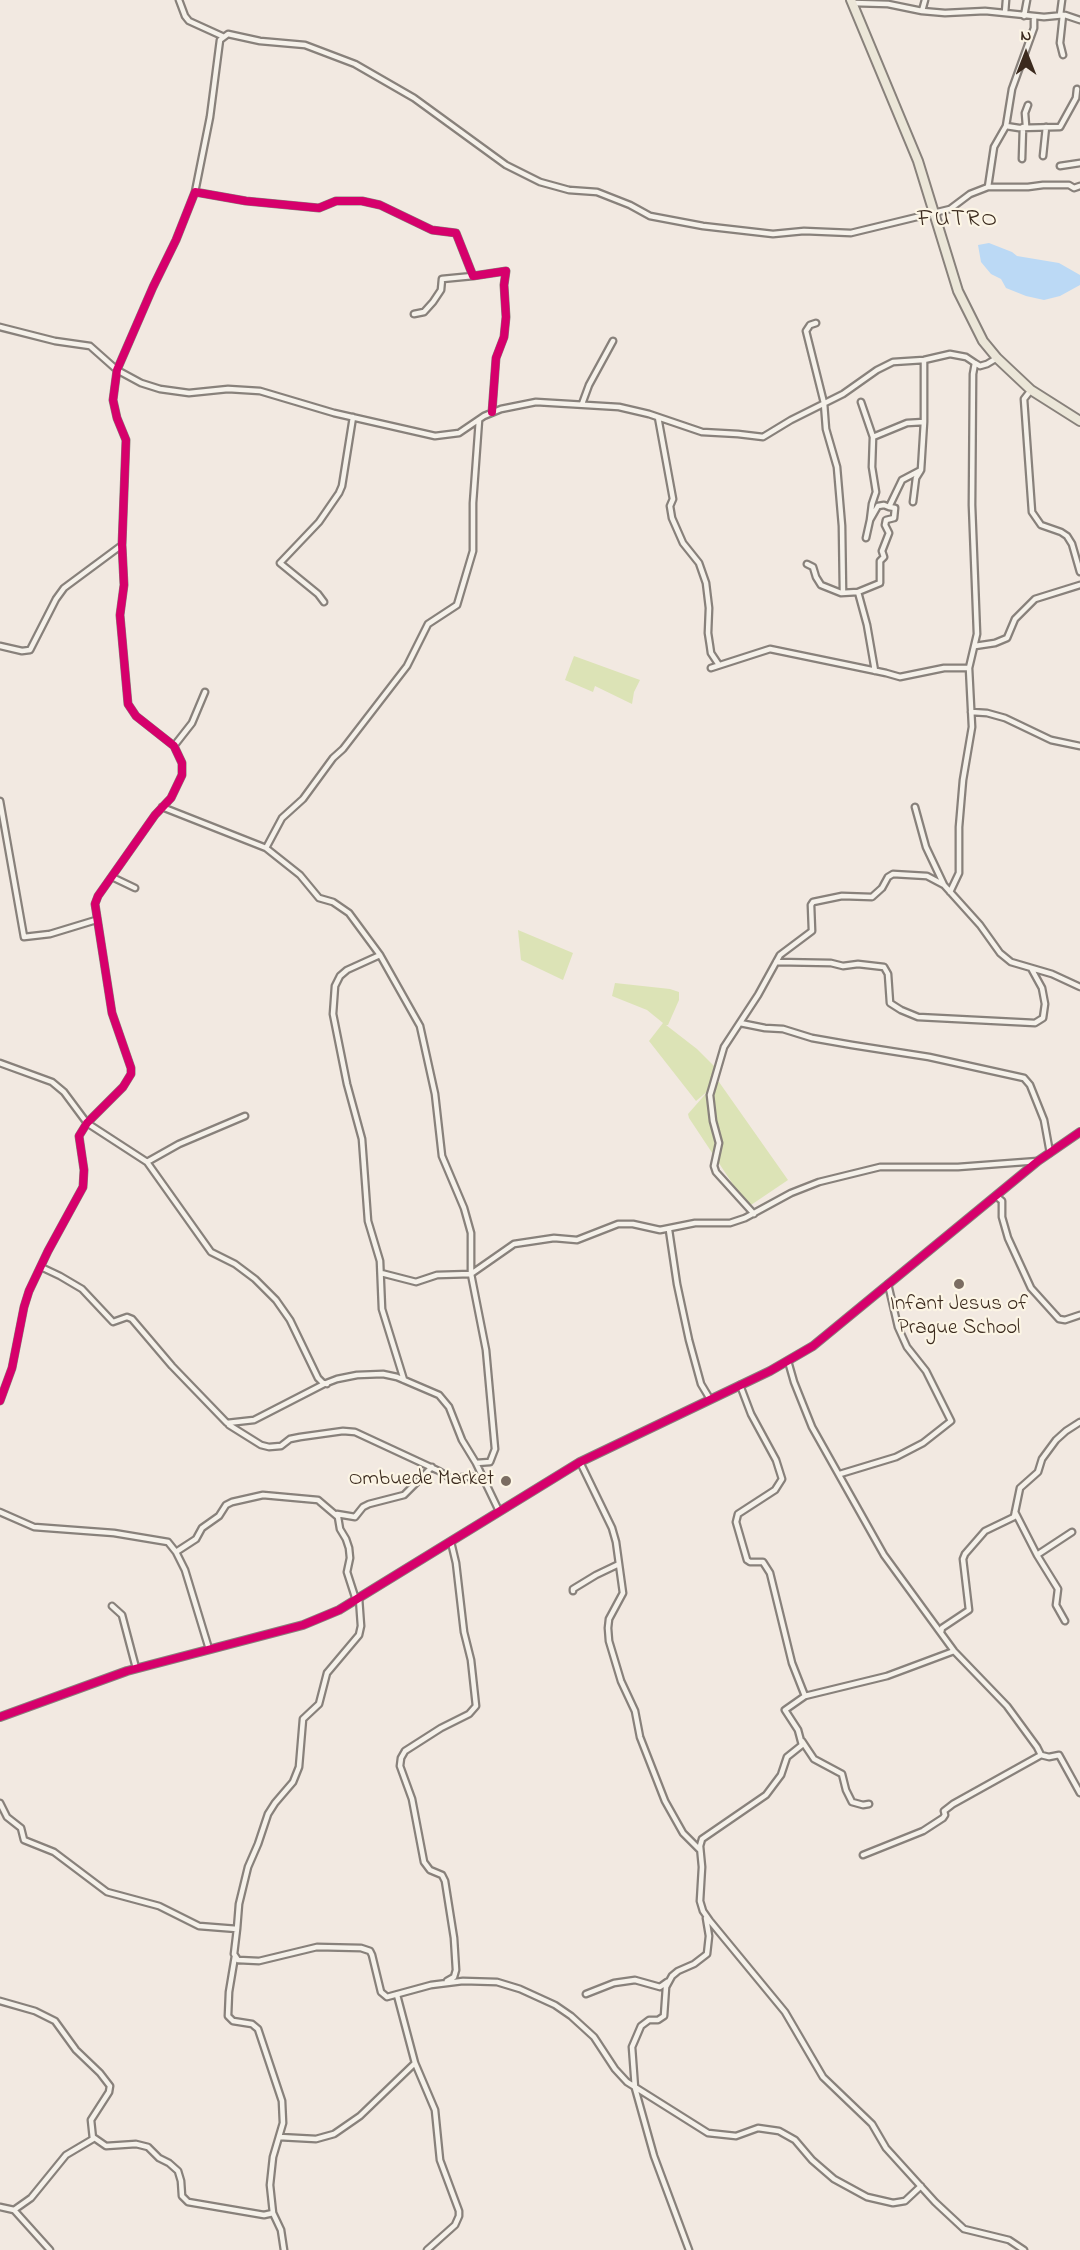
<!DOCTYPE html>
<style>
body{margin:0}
#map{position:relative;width:1080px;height:2250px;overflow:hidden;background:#f2e9e1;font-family:"Indie Flower",sans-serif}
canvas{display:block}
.north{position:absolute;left:996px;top:24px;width:60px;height:60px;-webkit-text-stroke:4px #fcf5e5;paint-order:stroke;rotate:0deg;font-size:16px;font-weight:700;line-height:24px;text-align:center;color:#3b2a1e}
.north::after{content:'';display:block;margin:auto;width:21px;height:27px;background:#3b2a1e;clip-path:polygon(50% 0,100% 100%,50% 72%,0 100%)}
</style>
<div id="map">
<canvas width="1080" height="2250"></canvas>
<div class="north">N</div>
</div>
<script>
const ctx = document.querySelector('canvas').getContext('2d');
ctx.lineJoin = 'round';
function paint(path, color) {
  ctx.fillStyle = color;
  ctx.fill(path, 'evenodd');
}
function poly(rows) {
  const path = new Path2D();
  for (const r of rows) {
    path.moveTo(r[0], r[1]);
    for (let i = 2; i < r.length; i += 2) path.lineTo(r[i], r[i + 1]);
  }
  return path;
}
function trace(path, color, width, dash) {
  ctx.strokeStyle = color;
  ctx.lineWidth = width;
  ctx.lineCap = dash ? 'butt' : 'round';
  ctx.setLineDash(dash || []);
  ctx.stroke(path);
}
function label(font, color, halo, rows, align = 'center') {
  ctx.font = font + ' "Indie Flower",sans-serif';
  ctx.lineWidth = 4.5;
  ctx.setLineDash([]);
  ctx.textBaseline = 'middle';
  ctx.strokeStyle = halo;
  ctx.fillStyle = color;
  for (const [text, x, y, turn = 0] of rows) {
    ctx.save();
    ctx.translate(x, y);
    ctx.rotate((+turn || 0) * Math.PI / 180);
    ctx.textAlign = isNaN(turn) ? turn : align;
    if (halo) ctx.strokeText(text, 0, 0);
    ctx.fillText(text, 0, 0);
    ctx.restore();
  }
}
paint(poly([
 [574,656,640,680,634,692,632,704,595,686,593,692,565,680],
 [518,930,573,953,563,980,521,960],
 [615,983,670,989,679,992,679,1000,668,1025,666,1025,697,1049,717,1069,716,1082,719,1082,788,1180,748,1207,689,1118,688,1114,709,1090,696,1101,649,1041,663,1023,647,1010,612,996]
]), '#dce3b6');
paint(poly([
 [989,243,1012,252,1017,256,1059,263,1080,275,1080,285,1060,296,1044,300,1026,296,1006,288,1001,279,991,274,981,262,978,245]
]), '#bbd9f5');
const minor = poly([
 [179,0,185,16,189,21,222,36],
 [853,3,888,4,922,11,945,13,985,11,1044,17,1065,15,1080,20],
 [922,11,925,0],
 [1005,13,1006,0],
 [1060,15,1062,0],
 [1024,16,1027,0],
 [1063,55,1060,43,1063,15],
 [1006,126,1019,128,1060,127,1076,98,1077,89],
 [1026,126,1025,113,1028,105],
 [1043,156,1046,127],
 [1022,159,1023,127],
 [1060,166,1080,163],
 [988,187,994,147,1006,126,1012,89,1034,28,1034,16],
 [195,192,210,117,220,40,228,34,260,41,305,45,355,64,414,98,506,165,540,182,569,190,597,192,630,205,650,216,703,226,773,234,804,231,851,233,950,209,970,194,988,187,1028,187,1043,185,1069,185,1074,188,1080,186],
 [414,314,424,312,433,302,441,290,442,279,473,276],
 [816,323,810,325,806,331,824,403,826,429,837,467,842,526,843,593],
 [0,327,55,341,90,346,117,370,141,383,160,389,189,393,228,389,260,391,334,413,435,436,459,433,484,416,501,409,536,402,619,407,649,414,702,432,738,434,763,437,791,420,843,394,877,370,893,362,924,360,950,354,966,357,975,363],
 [1031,390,1024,399,1032,512,1041,525,1061,532,1067,536,1072,544,1080,572],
 [861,402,873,437],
 [582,404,589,385,613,341],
 [658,417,673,499,670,506,672,518,683,543,699,563,706,583,709,608,708,633,710,646,711,653,719,665],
 [924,422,924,360],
 [889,507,884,505,878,506,870,520,872,504,876,492,872,467,873,437,907,423,924,422,921,470],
 [866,538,870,520],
 [807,564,813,567,816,577,821,585,841,593,858,592],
 [324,602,318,594,280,563,319,522,339,493,342,486,353,417],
 [0,646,22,651,30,650,56,599,64,588,122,545],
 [975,646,995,643,1007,638,1015,619,1035,599,1080,585],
 [711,668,770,649,886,673,900,677,944,668,969,668],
 [875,671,867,625,858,592,880,583,880,561,884,557,882,551,889,533,885,525,886,520,894,518,895,508,889,507,902,480,921,470,916,478,913,502],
 [971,712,987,713,1005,718,1051,740,1080,746],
 [174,746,192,723,205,692],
 [0,801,24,937,50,934,96,920],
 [162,807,266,848,300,875,319,898,333,902,349,913,380,955,420,1026,435,1094,442,1156,464,1208,471,1233,471,1274,486,1350,495,1449,490,1462,476,1463],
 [915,807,926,847,944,885,980,925,1000,953,1011,962,1052,974,1080,987],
 [266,848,282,818,303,799,333,758,343,749,407,666,428,624,457,605,473,551,473,503,479,420],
 [112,877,135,888],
 [950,892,959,873,959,827,963,780,972,727,969,668,977,634,972,505,973,374,975,363,980,366,987,364,997,358],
 [380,955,347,970,340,976,335,986,333,1014,347,1084,362,1139,368,1221,380,1261,382,1309,404,1380],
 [776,962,831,963,843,966,858,964,884,967,888,974,890,1003,901,1010,918,1017,1035,1023,1043,1018,1045,1004,1042,988,1031,968],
 [740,1023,765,1028,783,1029,812,1038,852,1045,929,1057,1024,1078,1030,1085,1044,1120,1050,1153],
 [0,1063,52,1082,64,1092,87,1123,147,1162,211,1252,235,1264,255,1279,276,1300,290,1320,318,1378,323,1383,327,1384],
 [147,1162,179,1144,245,1116],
 [996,1196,1002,1201,1002,1217,1008,1238,1031,1288,1059,1319,1065,1320,1080,1315],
 [754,1214,716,1172,714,1166,719,1143,713,1121,710,1095,724,1047,758,995,780,955,812,931,811,905,813,902,842,896,872,897,882,888,888,877,893,874,927,876,944,885],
 [669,1230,677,1284,689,1340,701,1384,710,1399],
 [41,1267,60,1276,82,1289,113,1322,127,1317,132,1319,172,1366,227,1423,254,1420,324,1384,337,1379,357,1375,383,1374,397,1377,439,1395,449,1407,462,1440,476,1463,499,1511],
 [381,1273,416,1282,437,1275,471,1274,514,1244,554,1238,577,1240,618,1224,633,1224,660,1230,695,1223,730,1223,745,1218,791,1193,819,1182,880,1167,958,1167,1038,1161],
 [788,1361,794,1382,812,1427,884,1555,954,1651,1007,1706,1037,1747,1041,1755,1049,1757,1059,1755,1080,1793],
 [740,1385,751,1414,776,1460,782,1479,775,1490,738,1514,736,1522,747,1560,750,1562,763,1562,770,1573,792,1663,805,1696],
 [0,1401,12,1368,24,1307,29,1291,48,1251,83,1187,84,1170,79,1136,87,1123,123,1087,131,1074,131,1068,112,1013,95,904,98,896,155,815,171,798,182,775,182,763,174,746,136,716,128,704,120,615,124,585,122,545,126,440,117,418,113,400,117,370,153,287,176,240,195,192,246,201,319,208,336,201,362,201,380,205,432,230,456,233,473,276,506,271,504,285,506,317,504,337,496,358,492,412],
 [229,1425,261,1445,269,1447,281,1446,290,1439,300,1437,343,1431,355,1432,439,1471,450,1478,482,1476],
 [580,1462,612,1528,616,1542,623,1593,609,1619,608,1628,609,1641,621,1681,635,1711,640,1737,665,1801,683,1833,700,1850],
 [840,1474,896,1457,923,1443,951,1421,926,1371,907,1347,898,1327,888,1284],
 [0,1512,34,1527,114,1533,168,1542,176,1552,185,1570,209,1649],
 [1015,1512,1037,1555,1058,1589,1056,1605,1065,1621],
 [337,1514,355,1517,363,1507,369,1504,404,1495,432,1467],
 [176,1552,196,1539,202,1528,219,1516,226,1505,232,1502,263,1495,318,1500,338,1517,340,1529,346,1539,349,1548,350,1558,347,1572,356,1600],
 [1037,1555,1072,1532],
 [573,1591,573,1589,596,1575,619,1564],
 [112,1606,122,1615,136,1668],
 [941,1632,942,1628,969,1610,963,1559,965,1554,985,1531,1014,1517,1020,1488,1038,1472,1042,1459,1056,1440,1066,1431,1080,1422],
 [954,1651,887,1676,805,1696,785,1710,798,1730,802,1745,787,1757,781,1775,766,1795,702,1839,700,1846,702,1867,700,1901,703,1911,710,1921,785,2012,823,2077,872,2124,886,2148,935,2202,964,2229,1009,2240,1024,2250],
 [802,1741,814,1759,842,1774,846,1790,852,1802,863,1805,869,1804],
 [0,1803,7,1817,21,1828,24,1840,54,1852,107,1892,159,1906,199,1926,237,1929,234,1954,238,1960,259,1961,317,1947,361,1948,370,1951,372,1955,381,1992,387,1997,431,1985,463,1981,497,1982,520,1989,555,2005,571,2016,594,2037,615,2069,627,2082,708,2133,736,2136,758,2128,779,2131,795,2140,812,2160,834,2179,867,2197,893,2203,905,2201,921,2186],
 [863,1855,923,1831,943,1818,945,1815,944,1811,953,1804,1041,1755],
 [237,1929,239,1904,248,1867,258,1844,268,1814,275,1803,293,1782,299,1767,303,1719,319,1704,327,1673,359,1635,361,1626,359,1598],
 [235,1956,229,1992,228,2016,233,2021,252,2024,258,2029,282,2101,283,2123,273,2157,270,2185,273,2213,281,2230,284,2250],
 [447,1981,454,1977,456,1970,454,1938,445,1881,442,1875,430,1870,424,1862,412,1799,400,1766,401,1758,405,1751,441,1728,469,1714,476,1706,471,1660,464,1632,456,1563,451,1542],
 [586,1994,614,1983,635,1980,660,1987,667,1982],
 [397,1995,415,2063,435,2110,440,2160,459,2211,459,2216,455,2225,427,2250],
 [0,2001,35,2011,55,2021,76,2050,100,2073,110,2086,109,2092,91,2120,93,2139,66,2155,31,2198,14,2210],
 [93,2137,106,2146,136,2144,148,2147,159,2158,169,2163,178,2171,181,2181,182,2196,188,2202,264,2215,273,2213],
 [279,2137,316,2139,334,2134,360,2116,415,2063],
 [0,2207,14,2210,50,2250],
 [689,2250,654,2156,635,2088,632,2047,641,2026,649,2020,658,2020,664,2016,666,1987,672,1976,678,1971,694,1964,707,1954,709,1936,706,1918]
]);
const tertiary = poly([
 [0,1717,127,1671,303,1625,339,1610,580,1462,770,1371,813,1346,1038,1161,1080,1132]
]);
const primary = poly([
 [851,0,918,161,958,291,983,341,997,358,1031,390,1080,421]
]);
trace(minor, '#88817b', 9);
trace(tertiary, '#88817b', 10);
trace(primary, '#88817b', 12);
trace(minor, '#f5f1ea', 4.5);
trace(tertiary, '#f5f1ea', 6);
trace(primary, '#ebe6d8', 8);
trace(poly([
 [0,1401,12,1368,24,1307,29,1291,48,1251,83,1187,84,1170,79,1136,87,1123,123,1087,131,1074,131,1068,112,1013,95,904,98,896,155,815,171,798,182,775,182,763,174,746,136,716,128,704,120,615,124,585,122,545,126,440,117,418,113,400,117,370,153,287,176,240,195,192,246,201,319,208,336,201,362,201,380,205,432,230,456,233,473,276,506,271,504,285,506,317,504,337,496,358,492,412],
 [0,1717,127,1671,303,1625,339,1610,580,1462,770,1371,813,1346,1038,1161,1080,1132]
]), '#d6006c', 8);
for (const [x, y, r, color] of [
 [959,1284,6,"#7b6d62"],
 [506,1481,6,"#7b6d62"]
]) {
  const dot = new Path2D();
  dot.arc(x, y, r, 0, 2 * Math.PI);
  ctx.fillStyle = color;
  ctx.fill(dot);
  trace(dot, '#fcf5e5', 2);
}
label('21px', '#3b2a1e', '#fcf5e5', [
 ["Infant Jesus of",959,1306],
 ["Prague School",959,1330],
 ["Ombuede Market",494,1481,"right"]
]);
ctx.letterSpacing = '1.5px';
label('24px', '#3b2a1e', '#fcf5e5', [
 ["FUTRO",958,221]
]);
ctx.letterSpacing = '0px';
</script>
